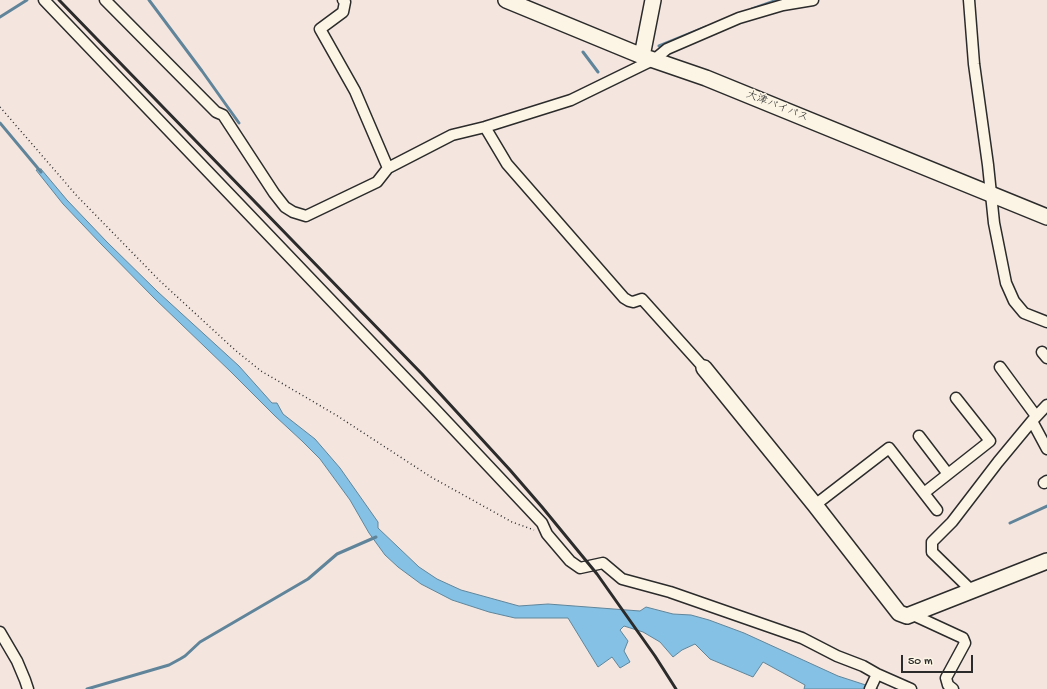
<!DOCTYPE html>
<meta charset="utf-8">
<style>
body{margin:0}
#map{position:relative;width:1047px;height:689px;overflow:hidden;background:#f4e5df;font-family:"Gochi Hand",sans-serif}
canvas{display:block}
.scale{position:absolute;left:901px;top:655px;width:72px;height:18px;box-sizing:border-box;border:2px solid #2b2b2b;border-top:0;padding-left:5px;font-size:12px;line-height:14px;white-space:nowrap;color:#2b2b2b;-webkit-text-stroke:3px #fcf5e5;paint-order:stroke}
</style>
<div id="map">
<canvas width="1047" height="689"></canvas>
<div class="scale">50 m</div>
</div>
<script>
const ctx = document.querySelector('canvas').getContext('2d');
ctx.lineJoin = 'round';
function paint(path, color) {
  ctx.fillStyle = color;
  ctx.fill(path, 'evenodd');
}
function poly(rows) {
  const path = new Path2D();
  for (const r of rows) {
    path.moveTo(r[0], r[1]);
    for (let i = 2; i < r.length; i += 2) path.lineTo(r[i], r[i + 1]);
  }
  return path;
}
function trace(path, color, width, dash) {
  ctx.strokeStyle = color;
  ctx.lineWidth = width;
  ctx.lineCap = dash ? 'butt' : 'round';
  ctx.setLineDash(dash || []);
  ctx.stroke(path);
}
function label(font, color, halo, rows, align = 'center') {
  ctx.font = font + ' "Gochi Hand","Klee One",sans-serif';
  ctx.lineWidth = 3;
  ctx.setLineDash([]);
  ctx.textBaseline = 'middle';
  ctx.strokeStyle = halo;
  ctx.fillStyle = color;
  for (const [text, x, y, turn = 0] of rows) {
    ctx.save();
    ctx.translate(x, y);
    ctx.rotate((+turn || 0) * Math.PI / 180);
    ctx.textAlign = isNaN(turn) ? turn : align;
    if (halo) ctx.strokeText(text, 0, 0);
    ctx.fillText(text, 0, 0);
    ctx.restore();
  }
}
const water = poly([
 [41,169,67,200,107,242,158,292,239,366,272,403,277,403,283,414,315,439,340,468,378,522,378,528,419,567,437,579,461,590,519,606,548,604,640,611,646,607,673,614,691,615,709,620,744,633,838,676,878,689,804,689,805,685,763,662,753,677,710,659,695,644,682,650,673,657,660,642,643,632,624,626,620,630,628,641,624,651,630,662,620,668,612,657,598,667,568,618,515,618,489,612,452,600,421,584,398,567,385,555,369,533,350,500,320,459,302,441,275,416,231,372,154,298,101,244,63,204,36,170,41,169]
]);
paint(water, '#84c1e4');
trace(water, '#60859a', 1);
trace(poly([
 [149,0,202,71,239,123],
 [752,9,777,0],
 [0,17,27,0],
 [659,46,706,27],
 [583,52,598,72],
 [0,123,41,172],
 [1010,523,1047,506],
 [87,689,169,665,180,659,185,656,200,642,308,579,337,554,376,537]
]), '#60859a', 3);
const street = poly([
 [44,0,432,406,542,523,547,534,570,561,580,568,603,563,622,579,670,592,802,638,837,656,863,666,877,674,911,689],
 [105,0,216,112,223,115,274,193,285,207,293,212,306,216,377,182,388,168,452,135,485,127,571,100,655,59,667,49,739,18,783,5,813,0],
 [343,0,345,2,343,12,320,29,355,91,388,168],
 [969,0,974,64,988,165,994,223,1006,283,1014,301,1024,313,1047,322],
 [485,127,507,164,624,298,629,301,633,302,642,299,704,368],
 [1042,352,1047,358],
 [1000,367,1036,416],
 [1032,421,1047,449],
 [919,436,948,474],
 [1044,483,1047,481],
 [924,493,990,441,956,398],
 [815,505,889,448,937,510],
 [971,590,932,552,932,542,952,522,998,462,1032,421,1047,405],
 [911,614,963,638,965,643,946,678,948,685,953,689],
 [0,632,17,661,25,680,28,689],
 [870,689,877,674]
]);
const secondary = poly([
 [506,0,642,56,706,78,1047,217],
 [642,56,653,0],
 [704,368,815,505,899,613,907,616,1047,561]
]);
trace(street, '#2b2b2b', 13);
trace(secondary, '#2b2b2b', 18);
trace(poly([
 [0,107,77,196,160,281,235,350,261,371,336,415,431,477,512,522,534,530]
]), '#2b2b2b', 1.5, [1, 3]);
trace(street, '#fcf5e5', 10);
trace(secondary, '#fcf5e5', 15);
trace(poly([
 [59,0,422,374,510,470,542,507,597,574,655,656,676,689]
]), '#2b2b2b', 3);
label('11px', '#2b2b2b', '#fcf5e5', [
 ["大津バイパス",777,107,22]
]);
</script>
